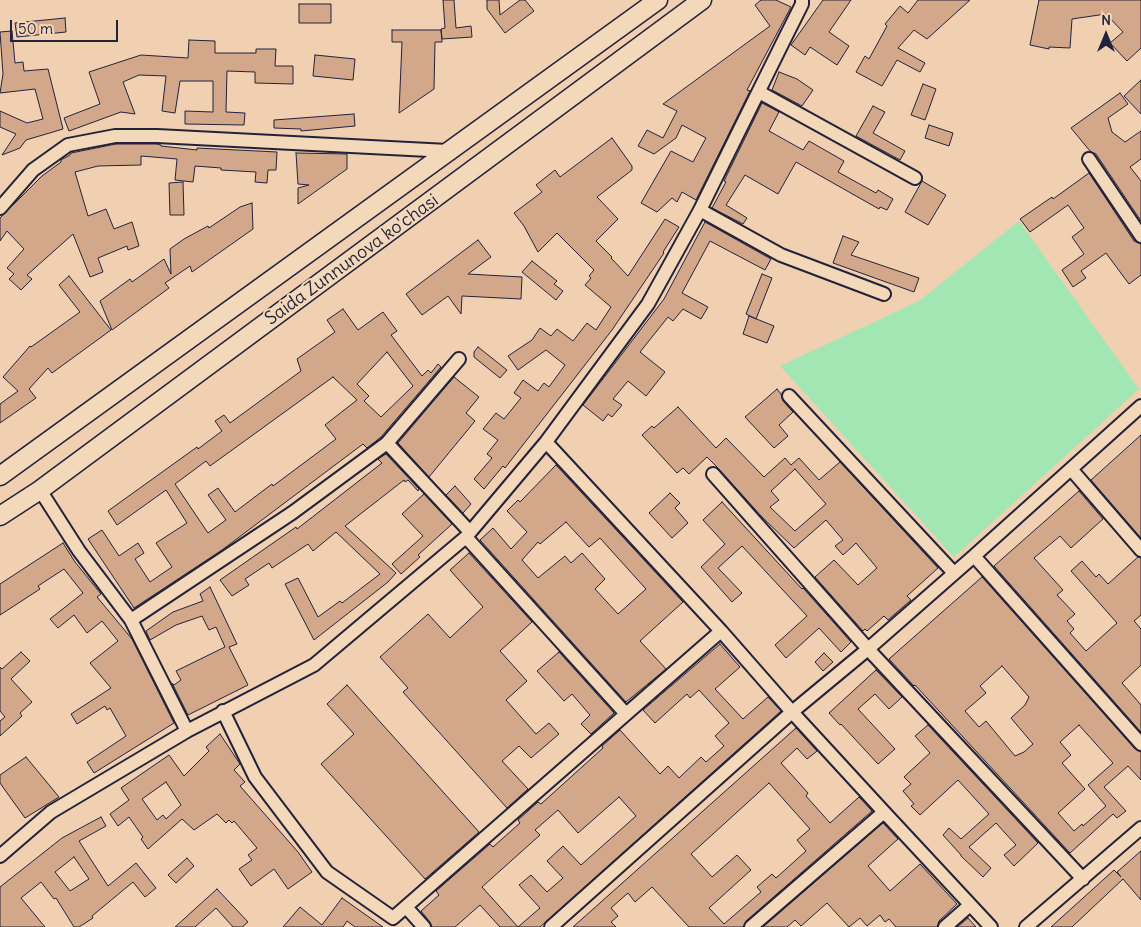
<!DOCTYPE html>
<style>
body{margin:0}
#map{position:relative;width:1141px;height:927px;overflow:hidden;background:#f0d0b1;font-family:Delius,sans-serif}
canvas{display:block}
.north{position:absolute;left:1081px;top:10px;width:50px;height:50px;-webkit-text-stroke:4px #f4d8ba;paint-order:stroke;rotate:0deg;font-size:14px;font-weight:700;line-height:20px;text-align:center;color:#22223b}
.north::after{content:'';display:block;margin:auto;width:18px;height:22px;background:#22223b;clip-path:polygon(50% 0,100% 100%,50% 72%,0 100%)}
.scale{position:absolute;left:10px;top:20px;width:108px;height:22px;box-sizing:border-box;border:2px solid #22223b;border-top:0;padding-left:6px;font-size:15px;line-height:18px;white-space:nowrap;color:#22223b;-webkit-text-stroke:4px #f4d8ba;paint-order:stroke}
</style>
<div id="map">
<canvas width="1141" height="927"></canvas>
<div class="north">N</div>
<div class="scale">50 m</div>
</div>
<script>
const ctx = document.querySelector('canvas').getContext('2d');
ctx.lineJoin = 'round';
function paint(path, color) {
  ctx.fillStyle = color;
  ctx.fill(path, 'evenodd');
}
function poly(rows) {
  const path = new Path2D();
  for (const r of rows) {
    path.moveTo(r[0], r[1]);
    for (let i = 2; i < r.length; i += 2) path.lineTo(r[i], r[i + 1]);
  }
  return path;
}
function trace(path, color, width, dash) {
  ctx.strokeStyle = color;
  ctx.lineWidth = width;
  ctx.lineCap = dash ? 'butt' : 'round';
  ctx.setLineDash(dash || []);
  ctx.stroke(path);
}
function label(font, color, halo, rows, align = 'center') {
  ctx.font = font + ' Delius,sans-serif';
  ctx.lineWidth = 4;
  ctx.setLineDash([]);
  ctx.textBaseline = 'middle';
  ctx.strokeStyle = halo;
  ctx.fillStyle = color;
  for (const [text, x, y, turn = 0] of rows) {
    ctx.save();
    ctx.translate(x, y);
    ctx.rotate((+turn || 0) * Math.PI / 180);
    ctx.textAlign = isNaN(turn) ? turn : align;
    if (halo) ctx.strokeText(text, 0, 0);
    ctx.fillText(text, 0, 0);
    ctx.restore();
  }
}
paint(poly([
 [1019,221,1139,389,954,557,780,366,919,301]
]), '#a2e7b3');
const building = poly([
 [443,0,454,0,456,28,471,26,472,37,442,39,441,29,445,28,443,0],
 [487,0,499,0,500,15,520,0,525,0,534,11,505,33,487,9,487,0],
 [761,0,776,0,791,7,747,90,750,91,696,200,682,192,677,202,672,198,657,212,641,203,671,151,693,162,706,138,682,125,676,138,654,154,638,146,647,130,663,138,677,111,663,104,770,26,755,5,761,0],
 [823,0,851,0,829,32,849,46,837,65,810,47,805,55,791,45,823,0],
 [918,0,970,0,927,39,914,30,898,48,925,63,920,72,897,60,882,86,856,72,865,56,869,59,887,26,885,24,900,6,908,13,918,0],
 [1039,0,1141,0,1141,48,1127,61,1110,43,1123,32,1106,14,1072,19,1070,48,1049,47,1049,49,1030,45,1039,0],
 [299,4,331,4,331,23,299,23,299,4],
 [65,18,66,32,17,37,15,23,65,18],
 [392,30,441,30,442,42,435,42,434,89,399,113,402,42,392,42,392,30],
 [12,31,15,63,23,62,24,71,48,69,63,129,26,140,20,148,2,155,16,134,0,127,0,111,27,123,43,119,35,89,0,93,3,74,0,32,12,31],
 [189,40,215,41,215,53,256,53,256,49,276,49,275,66,293,66,293,84,255,83,255,72,227,71,226,112,245,113,244,125,185,124,185,111,213,112,213,81,180,81,175,113,162,111,166,76,139,75,123,82,135,114,121,112,69,131,64,118,100,104,89,72,141,55,188,58,189,40],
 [315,55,355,59,353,80,313,76,315,55],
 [779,72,797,79,813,90,802,106,772,90,779,72],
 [1141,80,1141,114,1124,96,1141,80],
 [923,84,936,89,925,120,911,115,923,84],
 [1120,93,1128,104,1108,118,1112,132,1125,142,1141,131,1141,159,1130,167,1141,181,1141,221,1096,154,1090,151,1071,128,1120,93],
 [762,103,779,112,769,131,803,150,809,141,844,161,838,172,876,193,878,190,893,199,887,210,880,207,879,209,796,162,778,194,745,175,726,205,747,218,743,224,712,208,726,182,724,181,762,103],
 [873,106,885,112,873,133,905,151,900,160,856,136,873,106],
 [354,114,355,126,301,131,301,129,274,128,274,120,354,114],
 [929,125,953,133,949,146,925,138,929,125],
 [612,138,632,166,632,170,597,197,618,219,596,241,612,257,611,258,628,276,665,219,679,227,663,252,664,253,612,330,505,468,503,466,484,489,474,479,492,458,487,454,498,440,483,429,496,413,504,419,521,398,514,393,523,380,538,391,544,383,549,387,565,365,546,350,518,370,508,356,532,340,540,328,551,336,557,329,573,341,587,323,596,330,611,307,585,285,591,278,589,276,594,270,557,233,538,252,524,226,514,213,542,192,536,185,555,170,560,177,612,138],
 [116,144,156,144,161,145,161,146,197,150,197,148,277,152,276,170,268,170,267,183,255,182,256,172,221,170,221,168,195,166,193,182,175,180,177,159,141,156,141,165,98,166,75,172,88,216,106,209,114,229,132,222,139,246,128,250,127,246,98,258,103,272,90,277,73,234,27,275,32,279,21,290,9,279,14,274,7,268,24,249,7,231,0,241,0,218,42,176,61,162,61,160,70,155,71,153,116,144],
 [296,153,347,154,347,169,298,204,298,188,309,185,298,184,296,153],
 [1089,173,1134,241,1141,244,1141,275,1129,284,1106,253,1081,271,1086,278,1073,287,1062,270,1084,254,1072,237,1084,228,1068,205,1030,232,1020,219,1052,197,1053,199,1089,173],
 [922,181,946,195,928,225,905,212,922,181],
 [183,182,184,215,170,215,169,183,183,182],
 [252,203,253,229,192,272,190,266,165,283,169,288,112,330,100,301,130,279,132,282,164,259,171,274,170,249,184,239,208,226,209,228,240,207,252,203],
 [705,222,771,259,765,270,710,241,682,293,708,307,701,319,683,309,673,321,668,317,640,352,665,372,646,396,628,381,613,399,622,405,612,417,608,414,603,421,583,405,664,299,705,222],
 [843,236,859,242,851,255,919,278,914,292,833,263,843,236],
 [478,240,491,257,468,274,522,277,521,299,462,296,461,314,448,296,422,315,406,294,478,240],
 [532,261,557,281,554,284,563,291,556,300,522,272,532,261],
 [762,274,772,278,756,319,746,314,762,274],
 [69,276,111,330,52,373,48,368,29,389,36,398,0,423,0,404,18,391,3,377,30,346,31,347,80,312,59,285,69,276],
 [343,309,358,330,383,312,397,331,391,335,422,376,428,370,431,373,438,364,441,367,381,437,367,448,363,444,222,550,134,608,88,539,102,530,119,556,138,543,144,553,135,559,150,582,172,567,156,543,187,523,166,490,117,525,108,511,197,447,198,449,222,431,215,421,224,415,230,423,301,371,297,359,335,332,327,320,343,309],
 [387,352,413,386,381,417,364,401,369,396,357,384,387,352],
 [333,377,357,400,325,425,336,439,273,486,272,484,235,512,218,488,208,495,226,520,208,533,175,484,206,461,210,466,333,377],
 [749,316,774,326,767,343,743,334,749,316],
 [478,347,507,370,500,378,474,357,474,352,478,347],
 [454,377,479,397,466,413,475,421,429,477,398,443,454,377],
 [777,389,781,394,783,401,793,412,779,425,788,436,774,448,745,417,777,389],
 [678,407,716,448,726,438,764,477,785,458,791,465,799,458,819,480,840,462,938,568,907,596,911,600,888,620,884,616,867,631,865,629,863,631,815,577,834,560,858,585,877,568,856,543,843,555,835,546,843,540,826,520,794,548,762,517,719,469,707,457,689,474,683,468,677,473,642,435,652,426,654,428,678,407],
 [795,469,826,504,795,531,770,507,779,500,771,491,795,469],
 [1141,435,1141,538,1091,480,1141,435],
 [386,454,419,489,418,491,408,480,405,482,404,480,345,526,396,573,388,582,314,640,285,584,298,578,318,617,340,601,342,603,380,574,336,532,313,551,308,544,272,568,269,563,245,579,249,585,232,596,220,580,296,527,297,529,382,463,378,459,386,454],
 [556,465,683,602,640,641,666,669,626,702,480,540,493,528,511,549,527,532,507,511,518,500,520,502,556,465],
 [566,522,589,547,600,538,646,589,618,614,595,589,605,579,582,553,571,563,565,556,538,578,522,560,538,542,540,544,566,522],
 [455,486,471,504,463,513,446,495,455,486],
 [1079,491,1103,519,1071,548,1060,536,1034,558,1063,590,1057,595,1075,614,1067,621,1074,629,1070,633,1086,651,1117,623,1071,571,1082,561,1096,577,1099,574,1108,584,1138,557,1141,558,1141,615,1134,621,1141,629,1141,665,1122,683,1141,705,1141,732,994,566,1079,491],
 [670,493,680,503,675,508,688,523,672,538,649,513,670,493],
 [424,494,452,524,418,555,420,557,401,574,392,564,423,536,402,514,424,494],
 [722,502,802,589,803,588,851,642,841,652,819,628,786,658,775,645,807,616,742,546,718,568,742,593,732,602,701,567,725,544,703,520,722,502],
 [63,543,75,562,101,594,97,597,132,639,174,723,94,773,87,762,126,736,110,708,107,710,105,706,77,724,71,714,111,688,90,663,118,641,102,621,87,633,74,615,58,628,50,619,83,593,64,569,38,586,40,589,0,615,0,584,63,543],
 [469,553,532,622,500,651,527,681,506,700,536,734,549,723,559,734,531,758,519,746,502,761,528,789,507,808,403,692,408,688,380,657,428,614,450,638,483,607,450,570,469,553],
 [982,577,1135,749,1141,752,1141,780,1128,766,1104,787,1126,811,1117,818,1113,814,1070,853,915,685,914,686,889,659,982,577],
 [1002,666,1029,697,1025,705,1011,718,1033,744,1024,752,1015,756,986,721,979,727,965,711,986,693,980,686,1002,666],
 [1079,725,1113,763,1088,785,1106,806,1083,826,1082,824,1074,831,1058,813,1085,789,1062,763,1071,755,1060,742,1079,725],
 [210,587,237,644,229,647,248,685,188,715,172,683,174,685,181,680,176,671,225,647,216,627,209,630,202,616,176,625,150,640,146,631,173,612,203,601,200,594,210,587],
 [720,644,740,667,715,689,743,719,768,697,781,711,540,927,500,927,480,905,455,927,432,927,430,922,421,911,439,895,436,891,490,844,493,847,520,823,518,820,538,802,541,804,603,748,602,746,620,730,660,774,668,766,679,778,701,757,706,762,724,746,715,736,729,723,699,690,690,698,687,694,655,723,643,710,720,644],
 [619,797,636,816,581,865,563,846,547,861,563,878,547,892,531,875,519,885,540,908,518,927,482,887,540,835,535,830,558,810,578,833,619,797],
 [21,652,30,661,11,679,32,702,20,713,22,716,0,736,0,721,5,717,0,711,0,667,2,669,21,652],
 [559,652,614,713,591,734,581,724,590,715,572,694,564,701,537,671,559,652],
 [824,653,833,662,823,671,815,662,824,653],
 [876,670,902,697,889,709,875,694,858,709,895,749,878,764,841,724,840,725,829,713,876,670],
 [347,685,479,832,425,879,321,764,354,734,327,704,347,685],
 [928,725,1038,843,1014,866,1004,855,1016,845,996,823,969,847,991,868,983,877,961,856,961,855,943,835,949,828,961,839,989,814,958,780,920,815,911,806,914,804,903,791,911,784,904,777,930,753,915,736,928,725],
 [796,728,817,751,807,759,797,748,781,763,808,793,806,796,830,823,859,797,872,811,746,921,743,927,689,927,652,887,635,902,628,893,611,908,618,916,611,922,616,927,573,927,796,728],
 [769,783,810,829,797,840,806,851,776,878,772,874,757,887,761,892,724,924,709,908,751,870,737,855,712,877,691,854,769,783],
 [220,734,240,764,234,770,245,782,240,786,298,852,312,872,288,889,274,869,251,886,239,869,252,860,248,855,257,848,234,821,232,823,229,820,226,823,217,814,194,830,182,819,148,849,141,839,143,837,129,817,118,826,110,814,129,800,121,788,169,755,184,776,209,751,206,747,220,734],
 [166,782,181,805,166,819,163,815,157,820,142,799,166,782],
 [26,757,59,797,25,818,0,783,0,775,26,757],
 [101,817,106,826,79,841,108,886,136,863,156,888,145,897,133,882,92,916,93,918,79,927,74,927,56,898,54,899,41,882,21,898,45,927,0,927,0,887,62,838,101,817],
 [74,857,89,879,70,891,55,872,74,857],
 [883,823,898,839,868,866,890,891,920,864,957,904,939,921,937,927,896,927,889,919,885,922,880,915,867,926,860,918,849,927,827,903,801,926,795,920,787,927,763,927,883,823],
 [1141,851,1141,900,1123,879,1072,927,1051,927,1114,870,1121,877,1117,872,1141,851],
 [187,858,194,866,176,883,168,875,187,858],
 [217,889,248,922,242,927,233,927,216,908,195,927,175,927,217,889],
 [342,898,383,927,355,927,347,921,343,927,283,927,300,907,322,925,342,898],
 [968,918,976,927,957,927,968,918]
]);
paint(building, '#d3a88a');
trace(building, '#22223b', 1);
const minor = poly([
 [759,92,915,178],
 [1089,159,1141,236],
 [0,208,33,170,68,145,115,136,157,136,448,151],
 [700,210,781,255,884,294],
 [789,396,954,573],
 [546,442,721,631,792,712,884,812,751,927],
 [387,443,470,532],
 [1071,469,1141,550],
 [713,474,868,649,1083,879],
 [40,490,79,551,131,620,187,731],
 [466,537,626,714],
 [974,556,1141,744],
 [131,620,292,513,387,443,459,359],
 [223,711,255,777,327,872,393,918,721,631],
 [884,812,991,927],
 [0,856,51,812,187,731,314,665,466,537,546,442,648,304,700,210,785,38,802,4,802,0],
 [406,907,424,927],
 [551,927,792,712,868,649,974,556,1141,406],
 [945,927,970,905],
 [1026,927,1141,828]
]);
const secondary = poly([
 [0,476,658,0],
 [0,516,40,490,702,0]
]);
trace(minor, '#22223b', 16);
trace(secondary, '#22223b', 21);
trace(minor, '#f4d8ba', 12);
trace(secondary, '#f4d8ba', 18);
label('18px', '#22223b', '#f4d8ba', [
 ["Saida Zunnunova ko'chasi",352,260,-36]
]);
</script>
